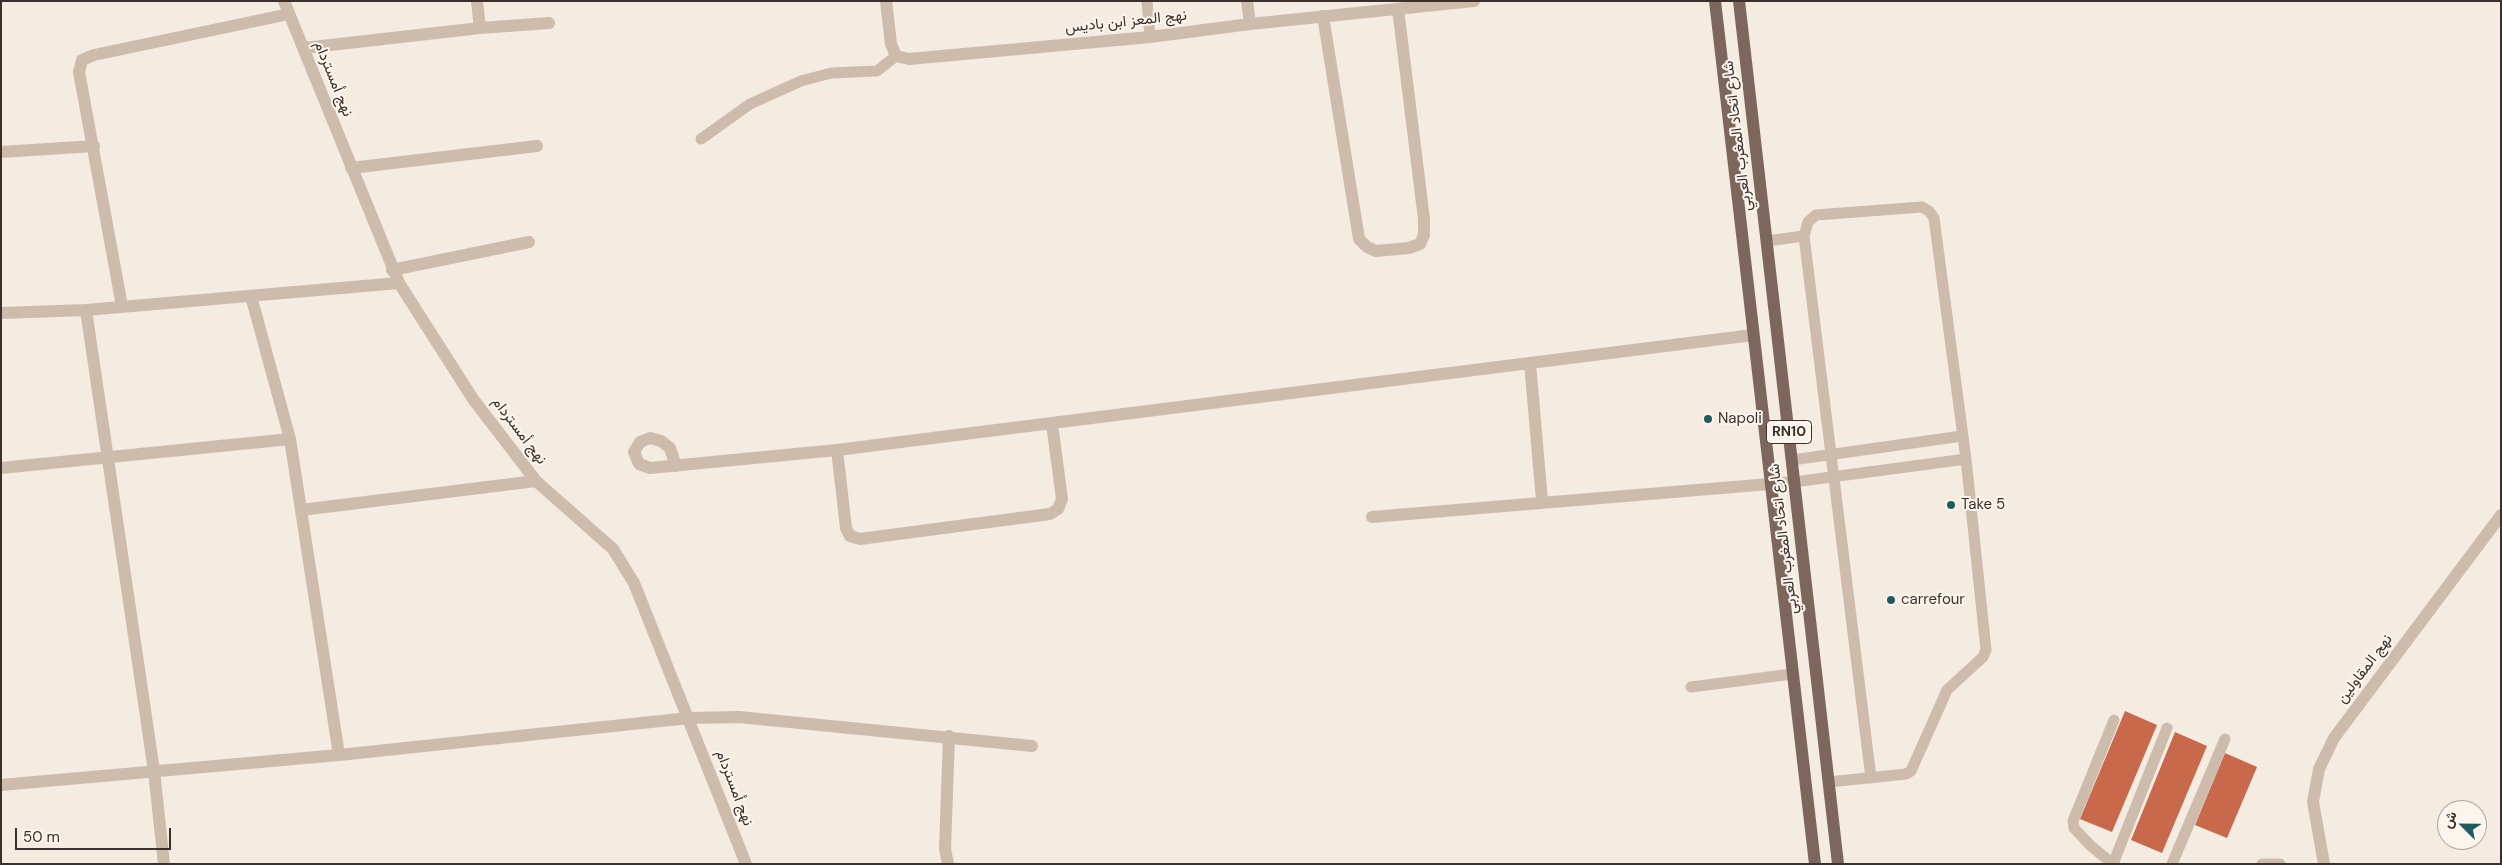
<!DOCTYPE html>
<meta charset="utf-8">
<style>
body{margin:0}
#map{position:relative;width:2502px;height:865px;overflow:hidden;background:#f4ebe1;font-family:"DM Sans",Vazirmatn,sans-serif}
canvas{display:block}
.frame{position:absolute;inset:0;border:2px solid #3b302b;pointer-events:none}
.north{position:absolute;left:2437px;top:800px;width:50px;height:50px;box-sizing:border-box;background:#fbf5ee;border:1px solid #aea6a0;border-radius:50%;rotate:293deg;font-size:14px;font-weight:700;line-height:20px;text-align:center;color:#3b302b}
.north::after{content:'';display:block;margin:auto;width:18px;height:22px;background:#1f5a5e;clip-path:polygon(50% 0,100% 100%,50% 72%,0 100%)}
.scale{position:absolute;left:15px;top:828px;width:156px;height:22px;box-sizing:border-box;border:2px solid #3b302b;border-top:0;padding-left:6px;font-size:15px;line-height:18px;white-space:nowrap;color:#3b302b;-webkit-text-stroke:4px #fbf5ee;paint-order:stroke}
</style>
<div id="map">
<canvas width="2502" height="865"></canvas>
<div class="frame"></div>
<div class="north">ش</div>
<div class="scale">50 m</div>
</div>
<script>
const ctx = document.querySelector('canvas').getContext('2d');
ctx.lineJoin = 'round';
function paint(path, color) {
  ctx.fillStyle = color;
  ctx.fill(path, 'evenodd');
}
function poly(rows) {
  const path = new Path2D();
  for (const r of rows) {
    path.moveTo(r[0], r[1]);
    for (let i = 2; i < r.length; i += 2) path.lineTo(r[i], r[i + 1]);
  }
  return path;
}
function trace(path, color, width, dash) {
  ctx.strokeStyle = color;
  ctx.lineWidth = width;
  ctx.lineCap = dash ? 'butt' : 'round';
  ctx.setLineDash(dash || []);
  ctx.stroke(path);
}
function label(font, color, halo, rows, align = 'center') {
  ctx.font = font + ' "DM Sans",Vazirmatn,sans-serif';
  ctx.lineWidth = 4;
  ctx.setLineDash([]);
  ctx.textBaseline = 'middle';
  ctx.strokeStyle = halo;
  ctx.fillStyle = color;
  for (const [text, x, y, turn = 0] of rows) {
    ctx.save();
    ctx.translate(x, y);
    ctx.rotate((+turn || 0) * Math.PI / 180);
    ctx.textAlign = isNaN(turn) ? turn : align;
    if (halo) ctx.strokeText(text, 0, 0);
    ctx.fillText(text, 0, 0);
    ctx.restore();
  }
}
paint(poly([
 [2125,711,2157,725,2112,832,2080,819],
 [2175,732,2207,746,2162,853,2131,840],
 [2225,753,2257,767,2227,838,2195,825]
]), '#c8694b');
trace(poly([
 [1147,1,1150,37],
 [701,139,750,104,801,81,831,73,877,71,896,56],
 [1804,236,1871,778],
 [1767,241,1804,236,1808,222,1816,215,1922,207,1929,211,1934,218,1966,459,1986,650,1983,657,1947,690,1911,771,1906,774,1829,782],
 [1792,460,1962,436],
 [1794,482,1966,459],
 [1691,687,1792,674],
 [2113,864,2091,846,2074,828,2073,821,2114,720],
 [2113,864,2167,728],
 [2172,864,2225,739],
 [2262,864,2280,864]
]), '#cdbbac', 11);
trace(poly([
 [284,1,399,283,473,399,536,481,613,549,634,583,746,864],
 [477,1,480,28],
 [886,1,891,44,896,56,909,59,1150,37,1250,24,1474,1],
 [1247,1,1250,24],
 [1323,16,1359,239,1367,247,1376,251,1409,248,1420,244,1424,235,1424,219,1398,9],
 [304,48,480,28,549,23],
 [1,152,94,146],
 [351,168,537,146],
 [392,270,529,242],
 [251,296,290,439,339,755],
 [122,306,79,72,82,60,94,55,289,14],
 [86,310,154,771,164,864],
 [1,313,86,310,399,283],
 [1530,363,1542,501],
 [837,450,846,528,850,536,860,539,1050,514,1058,509,1062,499,1052,424],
 [676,466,670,448,661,441,650,438,640,442,634,452,639,464,650,468,837,450,1753,335],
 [1,468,290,439],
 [301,510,536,481],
 [1372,517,1794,482],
 [1,785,339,755,689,718,739,717,1032,746],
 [948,864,945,849,949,736],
 [2324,864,2313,802,2319,769,2334,738,2501,515]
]), '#cdbbac', 12);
trace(poly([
 [1715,1,1815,864],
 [1739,1,1838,864]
]), '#7d675c', 12);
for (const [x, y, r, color] of [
 [1708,419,5,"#1f5a5e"],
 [1951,505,5,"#1f5a5e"],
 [1891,600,5,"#1f5a5e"]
]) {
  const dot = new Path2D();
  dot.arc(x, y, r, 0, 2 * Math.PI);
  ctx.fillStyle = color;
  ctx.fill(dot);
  trace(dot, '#fbf5ee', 2);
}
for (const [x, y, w] of [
 [1789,432,45]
]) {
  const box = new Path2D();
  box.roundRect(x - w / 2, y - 11.5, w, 23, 4);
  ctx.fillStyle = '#fbf5ee';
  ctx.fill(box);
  trace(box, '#3b302b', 1);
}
label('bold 14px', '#3b302b', null, [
 ["RN10",1789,432]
]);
label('15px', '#3b302b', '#fbf5ee', [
 ["نهج المعز ابن باديس",1126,22,-6],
 ["نهج أمستردام",333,79,68],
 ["شارع اتحاد المغرب العربي",1738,136,-97],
 ["نهج أمستردام",519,431,53],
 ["شارع اتحاد المغرب العربي",1784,539,-97],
 ["نهج المقاولين",2365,669,-53],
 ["نهج أمستردام",734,788,69]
]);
label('15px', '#3b302b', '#fbf5ee', [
 ["Napoli",1718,419],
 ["Take 5",1961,505],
 ["carrefour",1901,600]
], 'left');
</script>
